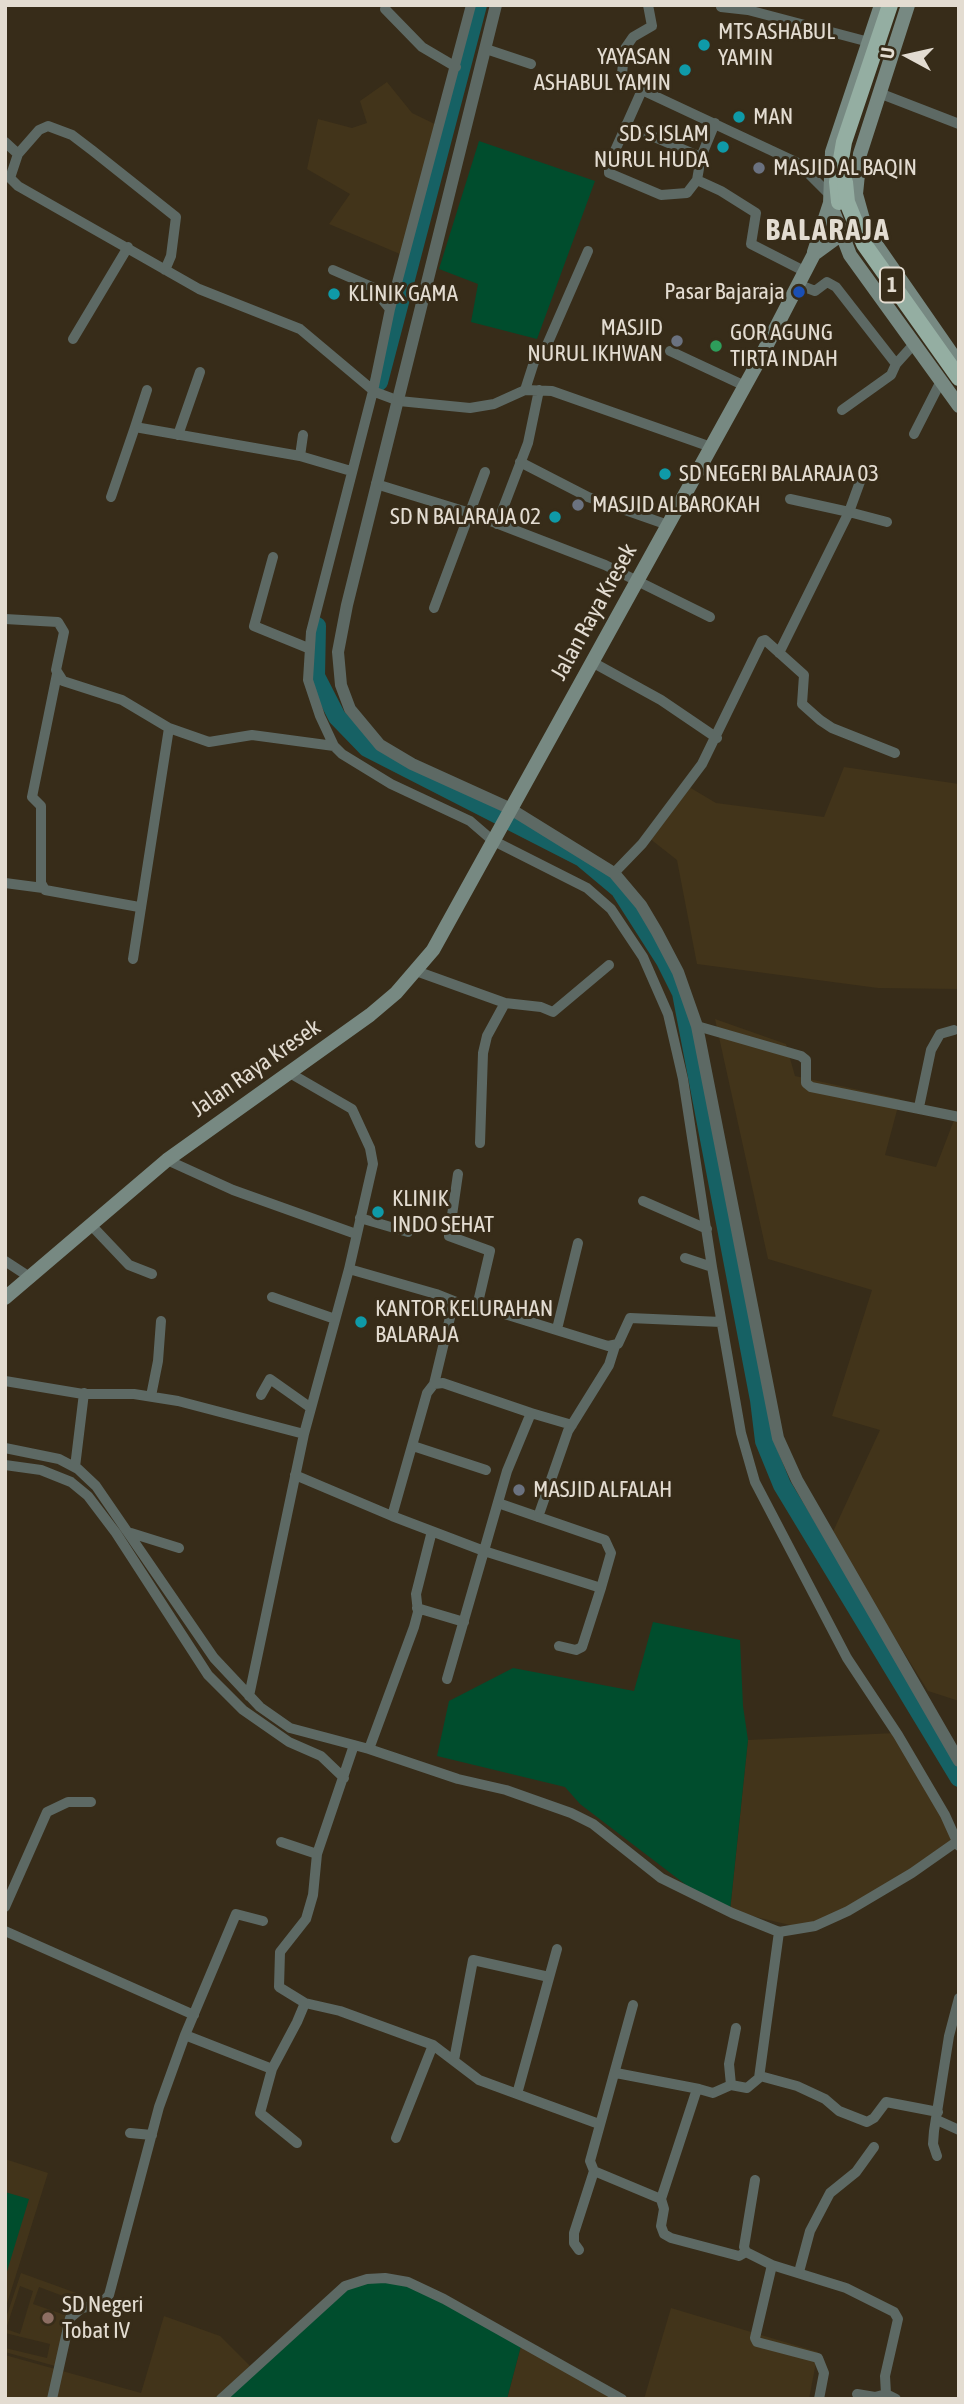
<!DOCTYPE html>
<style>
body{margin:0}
#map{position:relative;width:964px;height:2404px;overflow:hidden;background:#372c19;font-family:"Asap Condensed",sans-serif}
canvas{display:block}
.frame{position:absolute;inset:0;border:7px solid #e3dcd1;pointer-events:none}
.north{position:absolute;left:873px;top:21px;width:70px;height:70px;-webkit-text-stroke:5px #372c19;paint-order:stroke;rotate:278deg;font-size:19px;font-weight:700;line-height:28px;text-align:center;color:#e3dcd1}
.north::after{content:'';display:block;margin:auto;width:24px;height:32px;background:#e3dcd1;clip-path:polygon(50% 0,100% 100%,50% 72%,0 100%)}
</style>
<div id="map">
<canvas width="964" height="2404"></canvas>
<div class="frame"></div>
<div class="north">U</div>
</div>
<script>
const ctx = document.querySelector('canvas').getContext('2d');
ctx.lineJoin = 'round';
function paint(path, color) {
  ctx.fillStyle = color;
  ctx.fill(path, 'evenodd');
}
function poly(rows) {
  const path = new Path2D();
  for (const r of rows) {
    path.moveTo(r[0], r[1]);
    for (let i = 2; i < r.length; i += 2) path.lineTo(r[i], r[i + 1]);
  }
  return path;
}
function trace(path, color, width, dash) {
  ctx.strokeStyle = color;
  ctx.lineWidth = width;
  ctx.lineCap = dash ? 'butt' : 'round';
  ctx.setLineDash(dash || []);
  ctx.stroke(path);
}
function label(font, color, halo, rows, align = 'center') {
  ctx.font = font + ' "Asap Condensed",sans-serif';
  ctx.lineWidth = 6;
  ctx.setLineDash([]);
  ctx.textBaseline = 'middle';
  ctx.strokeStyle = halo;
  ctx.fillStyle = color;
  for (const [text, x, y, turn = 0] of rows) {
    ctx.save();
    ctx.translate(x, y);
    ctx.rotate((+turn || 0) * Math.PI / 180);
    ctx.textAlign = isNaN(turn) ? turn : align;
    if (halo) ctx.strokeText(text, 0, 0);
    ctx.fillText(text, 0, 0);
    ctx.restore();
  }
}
paint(poly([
 [387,82,412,113,441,127,400,254,329,224,350,194,307,169,318,119,352,128,367,123,360,101],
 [844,767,959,784,959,989,878,988,697,964,677,860,649,838,689,787,716,803,824,817],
 [715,1019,786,1044,795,1076,900,1099,885,1155,936,1167,959,1107,959,1701,928,1691,831,1536,880,1430,832,1416,872,1290,768,1259],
 [895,1733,959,1833,959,1841,821,1926,790,1925,730,1911,748,1740],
 [5,2159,48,2173,5,2310],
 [21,2273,79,2294,55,2366,5,2352,5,2348,47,2358,50,2344,5,2333,5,2321],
 [20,2286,33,2291,20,2334,6,2329],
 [39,2287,71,2299,65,2315,33,2304],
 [671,2308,818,2352,809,2399,644,2399],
 [164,2316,220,2336,255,2371,213,2399,5,2399,5,2355,141,2393],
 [522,2342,622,2399,507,2399]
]), '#42341a');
paint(poly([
 [479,141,595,181,537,339,471,322,478,284,439,269],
 [653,1622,740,1640,743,1706,748,1740,730,1911,690,1888,580,1804,565,1787,437,1756,449,1701,513,1668,634,1691],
 [5,2192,29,2199,5,2278],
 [373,2279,425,2289,522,2342,507,2399,213,2399,255,2371,328,2295]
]), '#004d2d');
trace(poly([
 [379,382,478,5],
 [317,626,316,676,337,717,367,748,582,858,619,889,665,961,681,993,759,1400,764,1441,782,1485,959,1778]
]), '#166164', 18);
trace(poly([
 [471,5,390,309,373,391,311,632,308,680,320,716,334,746,342,754,391,784,470,821,492,840,587,888,611,909,643,957,668,1014,683,1079,712,1267,741,1433,755,1482,847,1658,898,1735,945,1815,959,1846],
 [648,5,652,26,633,37,624,50,622,75,642,90,609,164,609,173,661,195,687,193,697,180,721,191,756,213,751,244,804,271],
 [721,7,748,10,869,42],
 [385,9,422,47,456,67],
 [486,49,531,64],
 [642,90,798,163,828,193],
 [879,93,959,124],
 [626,125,701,157],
 [5,142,18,154,10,178,18,186,199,289,300,329,375,392,399,401,470,408,494,404,525,390,552,391,711,447],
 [18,154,39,130,48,126,72,135,93,151,176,217,171,256,165,270],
 [697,180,701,157,715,123],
 [333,270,372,287,390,309],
 [797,284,815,291,827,282,836,287,896,364],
 [73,339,128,247],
 [670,351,745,386],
 [147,390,135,427,300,456,351,471],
 [525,390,535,359,543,354,588,251],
 [842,410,891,375,896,364,914,344],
 [914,434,941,381],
 [178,435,200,372],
 [300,456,303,435],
 [520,462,588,497,668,525],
 [376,484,470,513,605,565,710,617],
 [111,497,135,427],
 [790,499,849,512,861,479],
 [497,524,528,443,539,390],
 [273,557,254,626,308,648],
 [434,608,485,472],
 [5,619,58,622,64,632,56,670,63,681,122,700,169,728],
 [779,653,849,512,887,522],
 [592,662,661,700,717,738],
 [57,674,32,797,41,806,41,883,45,890,139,907],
 [614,873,642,844,702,764,762,641,765,640,804,675,802,704,820,720,832,728,895,753],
 [5,883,43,888],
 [133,959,169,728,209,742,252,735,334,746],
 [416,971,505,1003,541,1007,553,1012,609,965],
 [697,1026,801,1056,806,1060,806,1083,811,1087,959,1117],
 [919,1107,931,1050,940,1034,954,1030],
 [480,1143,483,1053,487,1036,505,1003],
 [167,1160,233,1190,356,1234],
 [458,1174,449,1236,490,1251,479,1298,482,1307,608,1346,618,1344,630,1318,721,1322],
 [643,1201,707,1229],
 [360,1218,408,1232],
 [92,1226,129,1265,152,1274],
 [685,1258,712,1267],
 [5,1261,31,1278],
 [349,1269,436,1294,471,1308,482,1307],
 [272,1297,335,1319],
 [557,1329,578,1243],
 [5,1381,83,1394,134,1394,178,1401,304,1434],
 [434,1384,454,1301],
 [261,1395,270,1379,311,1408],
 [151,1396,158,1361,161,1321],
 [531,1413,572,1425],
 [413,1446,486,1470],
 [5,1448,59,1459,78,1469,96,1486,214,1658,260,1707,290,1728,369,1749,458,1779,506,1790,571,1813,593,1824,661,1878,732,1913,779,1932,815,1926,848,1911,912,1873,959,1840],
 [5,1465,41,1470,71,1482,88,1496,116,1533,208,1675,243,1710,289,1742,321,1756,344,1778],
 [75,1467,84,1393],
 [295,1475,392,1516,484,1551,601,1588,582,1647,576,1650,559,1646],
 [498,1503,605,1540,611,1553,601,1588],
 [392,1516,427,1393,434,1384,443,1383,531,1413,507,1471,447,1679],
 [538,1517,568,1431,609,1365,615,1346],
 [131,1533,179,1548],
 [417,1608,464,1622],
 [249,1696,304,1434,349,1269,373,1164,370,1148,352,1109,288,1072],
 [369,1749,414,1627,418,1612,416,1594,432,1531],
 [281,1842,317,1854],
 [5,1907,47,1812,68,1802,91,1802],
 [5,1931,194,2015],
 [305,2003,340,2011,433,2045,479,2080,599,2124],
 [633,2005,590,2161,594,2171,661,2199],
 [185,2035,236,1914,263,1921],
 [454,2060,473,1960,549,1977],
 [272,2069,260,2113,297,2143],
 [616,2073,699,2089],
 [760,2076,797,2086,825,2099,839,2111,867,2122,874,2118,886,2102,938,2112],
 [731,2085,729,2064,736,2028],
 [517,2094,557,1949],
 [937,2120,959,2130],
 [130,2133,152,2135],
 [396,2138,433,2045],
 [937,2156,933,2144,934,2131,949,2036,959,1998],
 [755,2180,744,2247,746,2252,772,2265,846,2288,894,2312,898,2319,885,2376,886,2394,896,2399],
 [579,2250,574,2243,574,2233,594,2171],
 [746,2252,739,2256,671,2238,664,2234,661,2226,664,2209,661,2199,696,2092,699,2089,713,2093,731,2085,747,2088,759,2078,779,1932],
 [772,2265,755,2338,757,2342,818,2358,824,2373,819,2399],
 [799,2272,810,2231,830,2193,856,2172,874,2147],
 [857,2394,875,2397,886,2394],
 [52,2399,70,2318,82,2308,101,2304,109,2295,159,2107,185,2035,272,2069,297,2022,305,2003,279,1987,280,1952,306,1919,313,1895,317,1854,354,1745],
 [221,2399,345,2286,367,2279,385,2278,408,2282,444,2299,622,2399]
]), '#5d6964', 10);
trace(poly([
 [496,5,347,605,338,652,341,685,350,709,380,745,412,764,509,808,614,873,641,905,657,932,678,972,697,1026,778,1438,797,1480,959,1761]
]), '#5d6964', 12);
trace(poly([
 [881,5,832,152,830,203,850,255,959,406],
 [908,5,860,154,856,194,866,230,959,364],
 [814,252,830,203],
 [5,1298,167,1160,370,1015,396,993,433,950,757,364,814,254,840,235,866,230]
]), '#778982', 14);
trace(poly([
 [839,202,837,182,844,142,890,5]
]), '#94aea2', 16);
trace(poly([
 [845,182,847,202,864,244,959,378]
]), '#94aea2', 16);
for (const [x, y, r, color] of [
 [704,45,7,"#0f9aa8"],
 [685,70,7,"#0f9aa8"],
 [739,117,7,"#0f9aa8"],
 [723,147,7,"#0f9aa8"],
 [759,168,7,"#6b7280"],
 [799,292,7,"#1a4fb4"],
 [334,294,7,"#0f9aa8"],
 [677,341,7,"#6b7280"],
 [716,346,7,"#2e9e5b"],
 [665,474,7,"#0f9aa8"],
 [578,505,7,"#6b7280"],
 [555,517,7,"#0f9aa8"],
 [378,1212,7,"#0f9aa8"],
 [361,1322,7,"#0f9aa8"],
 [519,1490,7,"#6b7280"],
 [48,2318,7,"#8d6e63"]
]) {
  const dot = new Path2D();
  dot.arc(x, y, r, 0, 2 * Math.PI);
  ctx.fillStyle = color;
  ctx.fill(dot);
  trace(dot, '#372c19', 2.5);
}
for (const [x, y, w] of [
 [892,285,24]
]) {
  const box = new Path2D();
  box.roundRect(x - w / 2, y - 17.5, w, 35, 5);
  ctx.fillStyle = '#372c19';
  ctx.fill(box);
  trace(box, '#e3dcd1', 2);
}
label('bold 21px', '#e3dcd1', null, [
 ["1",892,285]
]);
label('23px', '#e3dcd1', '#372c19', [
 ["MTS ASHABUL",718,32],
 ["YAMIN",718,58],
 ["YAYASAN",671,57,"right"],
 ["ASHABUL YAMIN",671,83,"right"],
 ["MAN",753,117],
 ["SD S ISLAM",709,134,"right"],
 ["NURUL HUDA",709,160,"right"],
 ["MASJID AL BAQIN",773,168],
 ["Pasar Bajaraja",785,292,"right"],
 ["KLINIK GAMA",348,294],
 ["MASJID",663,328,"right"],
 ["NURUL IKHWAN",663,354,"right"],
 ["GOR AGUNG",730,333],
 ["TIRTA INDAH",730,359],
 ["SD NEGERI BALARAJA 03",679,474],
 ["MASJID ALBAROKAH",592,505],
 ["SD N BALARAJA 02",541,517,"right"],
 ["KLINIK",392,1199],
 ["INDO SEHAT",392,1225],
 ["KANTOR KELURAHAN",375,1309],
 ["BALARAJA",375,1335],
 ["MASJID ALFALAH",533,1490],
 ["SD Negeri",62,2305],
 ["Tobat IV",62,2331]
], 'left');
label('23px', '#e3dcd1', '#372c19', [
 ["Jalan Raya Kresek",594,612,-61],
 ["Jalan Raya Kresek",256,1068,-35]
]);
ctx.letterSpacing = '2px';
label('bold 30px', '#e3dcd1', '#372c19', [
 ["BALARAJA",828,231]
]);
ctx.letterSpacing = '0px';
</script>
